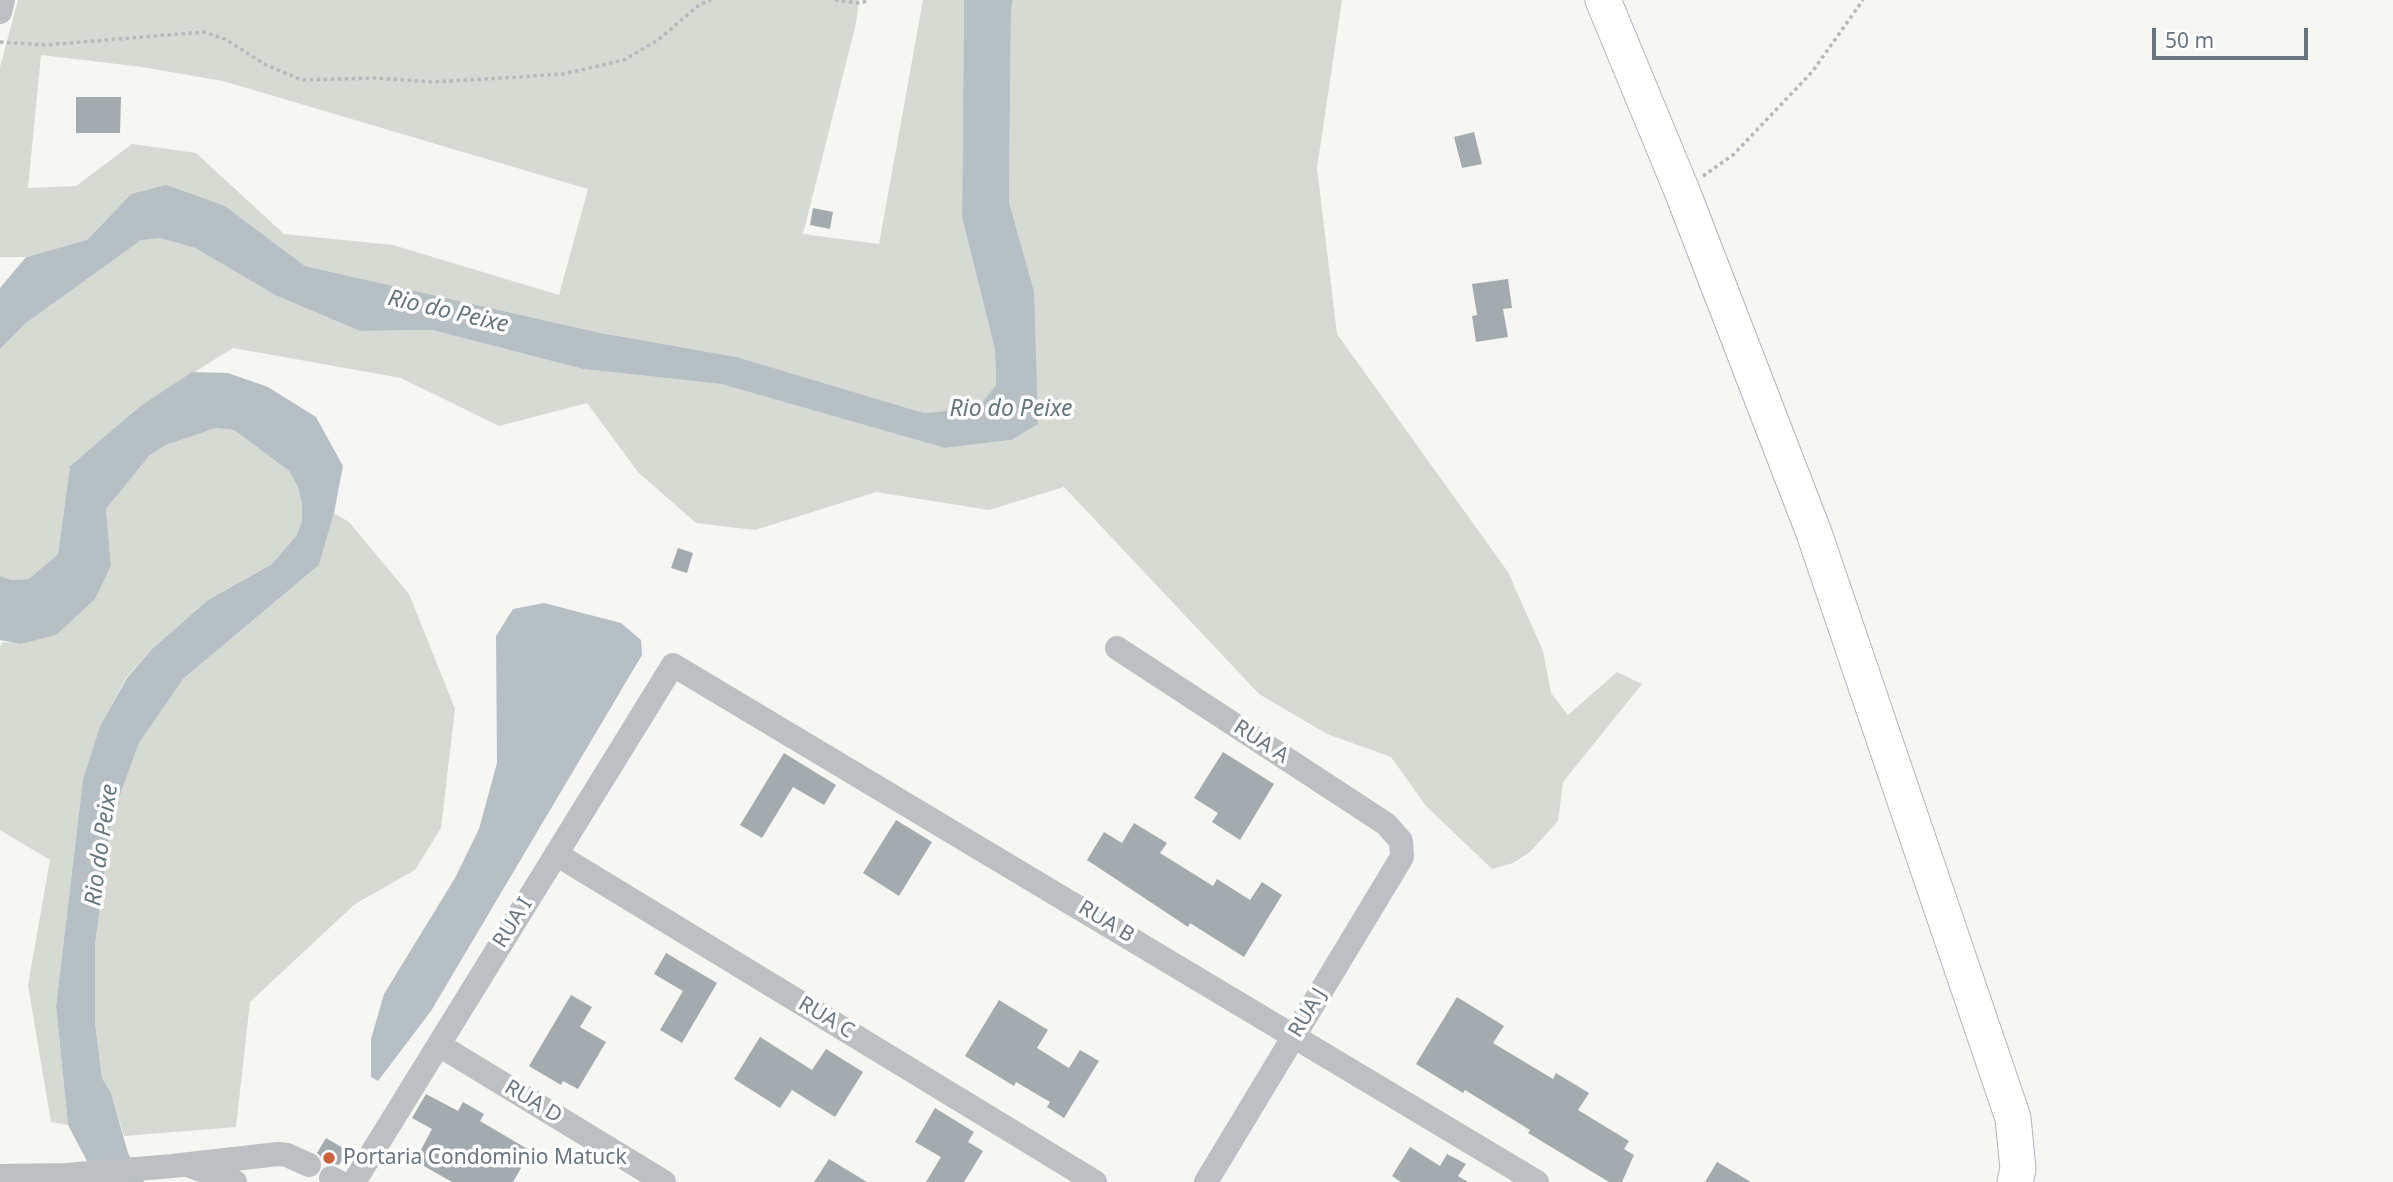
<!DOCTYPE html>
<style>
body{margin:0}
#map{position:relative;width:2393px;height:1182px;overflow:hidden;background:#f6f6f3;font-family:"Noto Sans",sans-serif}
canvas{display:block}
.scale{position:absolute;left:2152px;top:28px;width:156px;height:32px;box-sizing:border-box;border:4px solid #697680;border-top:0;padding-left:9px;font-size:21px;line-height:24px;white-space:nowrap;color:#697680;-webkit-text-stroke:5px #fff;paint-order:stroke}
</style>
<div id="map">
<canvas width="2393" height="1182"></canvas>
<div class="scale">50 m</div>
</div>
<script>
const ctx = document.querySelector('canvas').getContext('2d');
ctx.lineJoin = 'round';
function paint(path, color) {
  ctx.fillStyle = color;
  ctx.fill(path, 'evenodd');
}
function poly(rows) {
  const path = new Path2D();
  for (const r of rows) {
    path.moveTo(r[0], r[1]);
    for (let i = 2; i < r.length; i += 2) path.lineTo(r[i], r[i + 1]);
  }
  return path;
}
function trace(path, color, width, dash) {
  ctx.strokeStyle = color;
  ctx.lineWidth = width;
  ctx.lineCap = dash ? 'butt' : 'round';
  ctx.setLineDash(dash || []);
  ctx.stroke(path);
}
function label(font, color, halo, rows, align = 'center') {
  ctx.font = font + ' "Noto Sans",sans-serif';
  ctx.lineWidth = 7;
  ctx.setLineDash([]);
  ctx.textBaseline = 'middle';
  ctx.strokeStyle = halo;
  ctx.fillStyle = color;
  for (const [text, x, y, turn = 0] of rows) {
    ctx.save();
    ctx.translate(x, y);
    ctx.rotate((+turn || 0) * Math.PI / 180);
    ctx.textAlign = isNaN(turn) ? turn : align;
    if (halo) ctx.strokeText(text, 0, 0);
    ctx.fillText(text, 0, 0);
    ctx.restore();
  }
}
paint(poly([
 [18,0,859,0,856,23,803,234,879,244,923,0,964,0,962,217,995,350,996,385,979,408,924,413,737,357,601,333,305,266,225,206,131,194,87,240,26,257,0,257,0,67],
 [41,55,142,67,223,81,588,189,559,295,393,245,284,234,196,153,132,144,76,186,28,188],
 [1013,0,1342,0,1317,168,1337,334,1508,572,1543,651,1551,693,1568,715,1617,672,1642,684,1563,782,1558,821,1530,852,1513,863,1492,869,1426,806,1391,757,1327,734,1259,694,1064,487,989,510,876,492,755,530,696,523,638,472,587,403,499,426,401,378,233,348,139,407,70,466,58,554,30,579,12,580,0,576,0,349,26,323,141,239,160,238,195,248,277,296,360,331,432,330,583,369,721,384,945,448,1011,440,1034,291,1009,202,1011,10],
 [216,428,234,430,289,471,298,487,302,503,302,521,296,536,272,564,208,600,152,649,126,678,100,726,83,779,56,1006,68,1125,51,1122,28,985,50,860,0,830,0,646,3,642,20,644,111,565,106,509,150,455,166,445],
 [334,513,349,522,409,594,455,709,441,828,415,870,355,904,250,1002,236,1127,124,1136,111,1093,102,1078,95,1023,95,946,111,820,139,743,184,678,319,565]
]), '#d6dad3');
paint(poly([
 [964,0,1013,0,1011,11,1009,202,1034,291,1038,424,1011,440,945,448,721,384,583,369,432,330,360,331,277,296,195,248,160,238,141,240,26,323,0,349,0,288,26,257,87,240,131,194,166,185,225,206,305,266,601,333,737,357,924,413,978,408,996,385,995,350,962,217],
 [192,372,228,373,268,387,316,417,343,466,334,513,319,565,184,678,139,743,111,820,95,946,95,1023,102,1078,111,1093,128,1153,144,1182,98,1182,68,1125,56,1006,83,779,100,726,127,678,152,649,208,600,272,564,296,536,302,521,302,503,298,487,289,471,234,430,216,428,166,445,150,455,106,509,111,565,95,599,56,635,20,644,0,640,0,576,12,580,29,579,58,554,70,466,139,407],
 [544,603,621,623,641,640,642,655,431,1011,378,1081,371,1077,371,1039,384,994,455,878,479,829,497,763,496,636,513,609]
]), '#b6c0c4');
paint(poly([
 [76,97,121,97,120,133,76,133],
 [1474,132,1482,164,1462,168,1454,137],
 [813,208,833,212,830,229,810,225],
 [1508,279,1512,308,1503,309,1508,337,1476,342,1472,316,1477,315,1472,284],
 [678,548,693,553,687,573,671,568],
 [1223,752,1274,784,1240,840,1212,822,1218,813,1194,798],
 [784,753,836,785,824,805,793,787,762,838,740,825],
 [896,820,932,842,899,896,863,873],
 [1134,823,1167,843,1160,853,1213,886,1217,879,1250,900,1262,882,1282,895,1244,957,1190,923,1188,927,1087,860,1104,832,1122,843],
 [666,953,717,983,682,1043,660,1030,683,991,654,974],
 [571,995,592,1007,580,1027,606,1042,578,1089,563,1081,561,1085,529,1066],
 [1457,997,1504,1026,1493,1043,1553,1079,1556,1073,1589,1093,1578,1110,1629,1141,1624,1149,1634,1155,1622,1182,1609,1182,1528,1133,1530,1130,1465,1090,1463,1093,1416,1064],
 [999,1000,1048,1030,1037,1048,1069,1068,1080,1050,1099,1061,1064,1118,1047,1107,1050,1102,1016,1082,1014,1086,965,1056],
 [760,1037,812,1070,826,1049,863,1072,835,1117,792,1090,780,1108,734,1079],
 [426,1094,458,1111,463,1102,484,1114,480,1121,531,1151,513,1182,452,1182,415,1161,432,1129,412,1118],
 [935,1108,974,1132,968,1142,983,1151,964,1182,926,1182,941,1157,915,1142],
 [326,1138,348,1151,339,1165,331,1163,324,1165,321,1157,317,1153],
 [1410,1147,1440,1166,1447,1154,1466,1164,1458,1176,1468,1182,1401,1182,1392,1176],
 [829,1159,867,1182,814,1182],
 [1717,1162,1751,1182,1705,1182]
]), '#a4abaf');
const secondary = poly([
 [1603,0,1682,191,1814,533,2013,1118,2018,1169,2015,1182]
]);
trace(secondary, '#b1b5b9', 37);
trace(poly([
 [835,0,859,3,868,1],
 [0,42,45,45,204,32,225,39,266,65,302,80,376,78,431,82,503,78,563,74,624,60,658,40,699,5,711,0],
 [1703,176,1733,155,1812,72,1863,0]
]), '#b6b9bb', 3.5, [3.5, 3.5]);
trace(poly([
 [0,12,3,0],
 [1117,648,1386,824,1401,841,1402,857,1206,1182],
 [556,854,1095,1182],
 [439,1045,664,1182],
 [190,1166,235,1182],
 [0,1176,66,1175,172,1166,278,1154,287,1155,309,1165],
 [331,1178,339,1182],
 [354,1182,673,665,1537,1182]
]), '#bcc0c2', 24);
trace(secondary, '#fff', 35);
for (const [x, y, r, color] of [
 [329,1158,7,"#cc613e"]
]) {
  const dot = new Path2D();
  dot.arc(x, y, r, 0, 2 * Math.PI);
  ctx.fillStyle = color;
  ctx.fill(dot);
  trace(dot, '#fff', 2.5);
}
label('21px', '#697680', '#fff', [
 ["RUA A",1261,742,33],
 ["RUA B",1106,922,31],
 ["RUA I",513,923,-58],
 ["RUA J",1308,1013,-59],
 ["RUA C",826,1018,31],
 ["RUA D",533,1102,31]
]);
label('21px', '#697680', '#fff', [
 ["Portaria Condominio Matuck",343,1158]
], 'left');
label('italic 23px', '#65767d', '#fff', [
 ["Rio do Peixe",448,312,13],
 ["Rio do Peixe",1011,409],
 ["Rio do Peixe",102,845,-82]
]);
</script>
